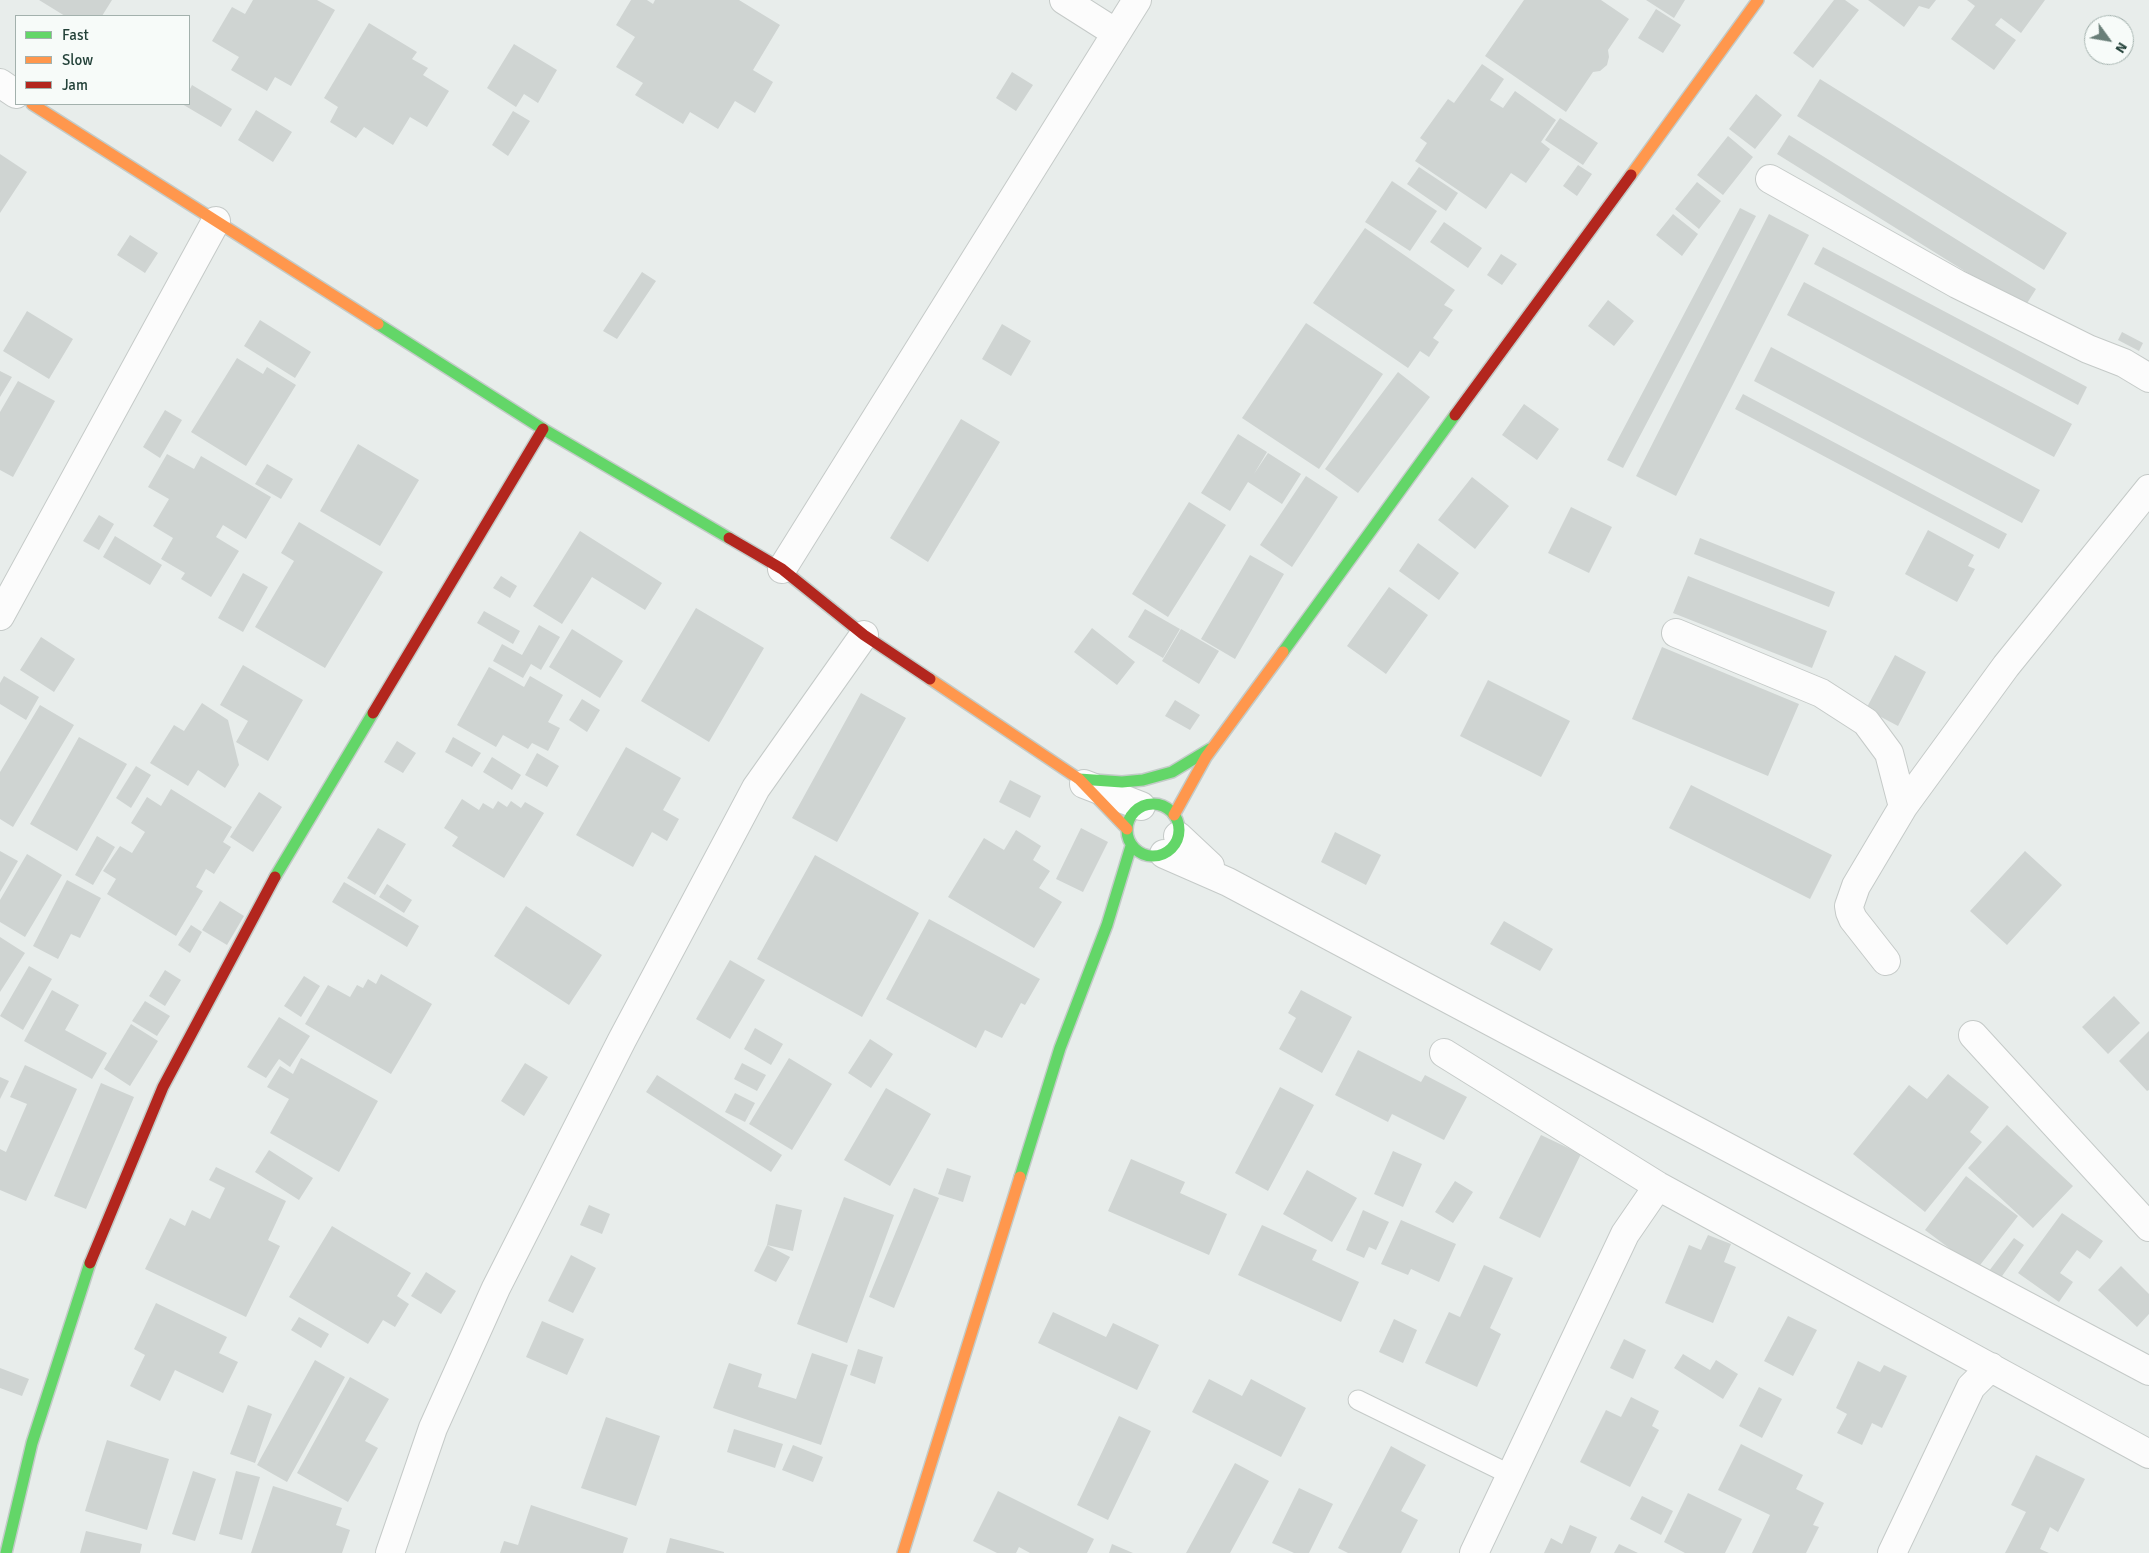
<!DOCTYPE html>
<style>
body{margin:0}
#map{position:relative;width:2149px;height:1553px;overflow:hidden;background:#e8edeb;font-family:Signika,sans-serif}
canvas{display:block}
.legend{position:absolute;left:15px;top:15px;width:175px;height:90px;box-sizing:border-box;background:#f7fbf9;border:1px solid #a3b1ad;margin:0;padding:6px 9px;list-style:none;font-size:15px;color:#24423a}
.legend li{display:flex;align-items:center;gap:10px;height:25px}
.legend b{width:25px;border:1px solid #a3b1ad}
.north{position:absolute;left:2084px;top:15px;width:50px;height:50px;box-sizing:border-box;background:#f7fbf9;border:1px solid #a3b1ad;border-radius:50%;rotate:122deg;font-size:14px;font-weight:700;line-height:20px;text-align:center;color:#24423a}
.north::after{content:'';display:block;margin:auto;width:18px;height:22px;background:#697e78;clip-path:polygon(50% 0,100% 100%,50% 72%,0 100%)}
</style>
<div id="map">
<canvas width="2149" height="1553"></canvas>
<ul class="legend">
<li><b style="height:6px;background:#63d668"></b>Fast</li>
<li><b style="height:6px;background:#ff974d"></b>Slow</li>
<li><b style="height:6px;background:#b3261e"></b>Jam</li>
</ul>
<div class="north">N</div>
</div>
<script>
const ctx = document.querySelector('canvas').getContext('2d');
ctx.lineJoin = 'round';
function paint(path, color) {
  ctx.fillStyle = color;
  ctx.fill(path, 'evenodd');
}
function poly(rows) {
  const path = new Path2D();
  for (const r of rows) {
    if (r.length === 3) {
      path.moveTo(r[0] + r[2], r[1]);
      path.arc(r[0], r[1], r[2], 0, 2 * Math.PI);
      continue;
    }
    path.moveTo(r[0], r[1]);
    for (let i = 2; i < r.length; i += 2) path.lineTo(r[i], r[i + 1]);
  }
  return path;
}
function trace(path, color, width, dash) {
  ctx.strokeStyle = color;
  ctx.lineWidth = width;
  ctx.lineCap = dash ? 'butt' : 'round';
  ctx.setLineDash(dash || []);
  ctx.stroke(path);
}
paint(poly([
 [39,0,112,0,102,16,65,16],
 [253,0,317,0,335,10,291,86,275,77,267,91,231,70,239,57,212,41,232,7,245,14],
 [631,0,647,0,653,4,655,0,739,0,780,25,753,70,773,82,755,113,735,101,718,129,690,112,683,124,635,95,643,83,616,67,635,37,616,25],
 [1524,0,1601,0,1629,19,1608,50,1609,57,1607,65,1600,71,1593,72,1566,112,1485,56],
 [1646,0,1685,0,1674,18],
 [1834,0,1845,0,1859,10,1813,68,1793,53],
 [1868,0,1936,0,1929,9,1919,6,1904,27],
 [1967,0,2045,0,2021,33,2001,18,1995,25,2016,40,1994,70,1951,39,1975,6],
 [1656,9,1681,25,1663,53,1638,38],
 [369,23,417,52,412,59,428,68,423,75,449,91,427,127,410,117,393,145,364,127,356,138,330,122,338,107,324,98],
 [514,44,557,70,538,103,524,94,516,107,487,88],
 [1482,64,1504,79,1490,100,1503,108,1515,91,1556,120,1541,142,1550,149,1526,183,1511,173,1486,209,1415,161,1427,143,1420,138,1448,99,1454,103],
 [1012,72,1033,85,1016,111,996,98],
 [1820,79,2067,233,2044,270,1797,116],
 [192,85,232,109,221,127,182,104,189,104,189,91],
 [1756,94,1782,115,1755,149,1729,129],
 [256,110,292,132,273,162,238,140],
 [513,111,530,121,508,156,492,145],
 [1560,118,1598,143,1583,165,1545,140],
 [1789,135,2036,289,2024,308,1777,154],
 [1728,136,1753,157,1723,195,1697,175],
 [0,154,27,172,0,213],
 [1578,165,1592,174,1577,196,1563,186],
 [1419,167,1458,193,1446,211,1407,184],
 [1392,181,1437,211,1410,251,1365,222],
 [1697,182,1721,201,1699,229,1675,209],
 [1740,208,1756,216,1623,468,1607,460],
 [1673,214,1698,234,1682,256,1656,235],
 [1769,214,1809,235,1676,496,1636,476],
 [1444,222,1482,248,1468,268,1430,242],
 [1365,228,1455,290,1444,305,1453,310,1433,338,1439,342,1429,357,1420,351,1408,368,1313,303],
 [130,235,158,253,145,273,117,255],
 [1823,247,2087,387,2078,405,1814,264],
 [1501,254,1517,264,1502,285,1487,275],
 [642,272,656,281,617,339,603,331],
 [1804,282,2072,424,2054,457,1787,315],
 [1608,300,1634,321,1614,346,1588,326],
 [27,311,73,339,49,379,3,351],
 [260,320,311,352,295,378,244,346],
 [1306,323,1383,374,1319,469,1242,418],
 [1002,324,1031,341,1011,376,982,359],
 [2122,332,2143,343,2139,351,2118,340],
 [1771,347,2040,490,2022,523,1754,381],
 [237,358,263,374,267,367,296,385,246,466,191,432],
 [0,371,12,377,0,397],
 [1398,372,1430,397,1358,493,1325,469],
 [18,381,55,401,13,477,0,470,0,412],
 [1743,394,2007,534,1999,549,1735,409],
 [1524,404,1559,429,1537,460,1502,435],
 [165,410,182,420,160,458,143,447],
 [961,419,1000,442,928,562,890,538],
 [1238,434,1267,452,1254,474,1268,453,1301,474,1282,504,1248,482,1230,511,1201,493],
 [358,444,419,480,380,546,320,511],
 [167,454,194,469,201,456,271,497,246,539,223,525,216,537,239,551,211,597,181,579,185,573,161,559,173,538,153,526,169,499,148,487],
 [267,464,293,479,281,499,255,484],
 [1306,476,1338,497,1292,567,1260,545],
 [1472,477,1509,506,1475,549,1438,520],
 [1189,502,1226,525,1168,617,1132,594],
 [1571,507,1612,527,1589,573,1548,553],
 [99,515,114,524,99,550,83,541],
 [299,522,383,572,325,668,255,627,294,561,281,553],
 [1928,530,1974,555,1968,566,1975,569,1957,602,1905,574],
 [580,531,662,583,645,610,592,577,562,624,533,606],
 [115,536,162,565,150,585,103,557],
 [1700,538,1835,592,1829,607,1694,554],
 [1418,543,1459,573,1439,600,1399,571],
 [1250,555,1284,574,1235,659,1201,639],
 [243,573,268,587,243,632,218,618],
 [501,576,517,586,510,598,493,588],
 [1688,576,1827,631,1812,668,1673,613],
 [1389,587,1428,615,1386,674,1347,646],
 [696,608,764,648,709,742,641,701],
 [1145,609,1180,629,1163,658,1128,637],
 [484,611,520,631,513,644,477,623],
 [539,625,560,637,541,670,531,664,523,678,493,661,502,644,522,655],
 [1092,628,1135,662,1117,685,1074,652],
 [572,629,623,661,600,698,549,667],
 [1181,629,1219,651,1199,684,1162,661],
 [41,637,75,659,54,692,20,670],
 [1662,647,1799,704,1768,776,1632,719],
 [1895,655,1926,672,1898,726,1866,709],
 [243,665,303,700,268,761,236,742,248,721,220,705],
 [489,667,524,687,530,676,563,695,548,722,560,728,548,751,532,743,528,749,503,735,496,747,457,725],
 [4,676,39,697,26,720,0,704,0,683],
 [1488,680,1570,721,1541,777,1460,736],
 [861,693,906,718,837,842,792,818],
 [582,699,600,710,587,732,569,720],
 [1175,700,1200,715,1190,730,1165,716],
 [202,703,228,720,239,765,225,788,198,770,188,786,150,763,174,725,184,731],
 [40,705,74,725,13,827,0,819,0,772],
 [79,737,127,764,77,851,30,824],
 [453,737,481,753,472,767,445,752],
 [397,741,416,753,403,773,384,762],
 [626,747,681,778,663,810,679,819,667,841,652,832,633,867,576,835],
 [537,753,559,766,547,787,525,775],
 [492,757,521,775,512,790,483,772],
 [136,766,151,775,131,808,116,798],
 [1010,780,1041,796,1030,818,999,802],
 [1691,785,1832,855,1810,899,1669,828],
 [171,789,232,827,223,842,231,847,214,874,206,869,196,887,203,891,176,936,107,894,116,879,103,871,120,846,132,853,145,832,131,823,147,797,161,806],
 [259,792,282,807,253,852,230,837],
 [462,799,479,810,483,803,493,809,498,801,507,807,511,801,521,808,525,802,544,813,504,878,452,846,458,837,444,828],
 [378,828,406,844,375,895,347,878],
 [1081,828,1108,842,1083,892,1056,879],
 [1016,830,1041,846,1033,860,1050,871,1039,888,1062,902,1034,948,948,897,984,838,1004,850],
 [1335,832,1381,855,1366,885,1321,862],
 [97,836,115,847,93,885,75,875],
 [0,851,18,861,0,892],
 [2025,851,2062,885,2007,945,1970,911],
 [27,854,62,875,25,937,0,922,0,900],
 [815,855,919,913,862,1017,757,959],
 [67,880,101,898,80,938,71,934,58,959,33,946],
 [344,882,419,926,407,947,332,902],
 [387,884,412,900,404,913,379,897],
 [220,901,244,916,227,945,202,930],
 [526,906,602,955,569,1005,494,956],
 [929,919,1040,979,1025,1005,1021,1003,1002,1038,985,1030,976,1048,886,999],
 [1504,921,1553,949,1540,971,1490,944],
 [191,925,202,932,190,953,178,945],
 [0,937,25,953,0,992],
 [730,960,765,980,730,1039,696,1019],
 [29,966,52,979,23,1030,0,1016],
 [165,970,181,980,165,1006,149,996],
 [381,974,432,1004,391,1074,305,1024,328,985,350,997,357,985,363,988,368,979,376,984],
 [304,976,320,986,301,1017,284,1006],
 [52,990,79,1005,65,1030,107,1053,92,1079,24,1041],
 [1301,990,1352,1017,1322,1073,1279,1049,1296,1018,1288,1013],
 [2114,996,2140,1023,2108,1054,2082,1027],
 [145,1001,170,1016,157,1036,132,1021],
 [279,1017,310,1036,290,1067,279,1059,266,1078,247,1067],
 [131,1024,158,1041,130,1086,104,1069],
 [755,1028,783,1044,771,1065,744,1049],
 [2149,1031,2149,1090,2147,1091,2119,1061],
 [870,1039,893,1054,871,1088,848,1073],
 [1358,1050,1421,1082,1425,1075,1467,1097,1444,1140,1392,1114,1388,1122,1335,1095],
 [301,1058,378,1101,339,1172,270,1133,289,1099,267,1087,280,1066,293,1074],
 [789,1058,832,1084,792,1150,749,1124],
 [525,1063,548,1077,524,1116,501,1101],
 [742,1063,766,1075,757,1091,734,1079],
 [25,1065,77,1089,26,1201,0,1190,0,1149,6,1152,27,1104,10,1097],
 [1948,1074,1989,1107,1970,1132,1982,1142,1925,1212,1853,1154,1909,1085,1927,1099],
 [657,1075,782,1155,771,1172,646,1092],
 [0,1077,9,1081,0,1099],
 [101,1083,134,1097,86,1209,54,1196],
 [1280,1087,1314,1105,1268,1191,1235,1173],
 [886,1088,931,1114,890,1186,844,1160],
 [735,1093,755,1103,745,1122,725,1112],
 [2007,1125,2073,1186,2033,1228,1968,1168],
 [1541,1135,1581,1154,1540,1238,1499,1218],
 [269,1150,313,1178,299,1200,255,1172],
 [1393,1151,1422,1164,1403,1207,1374,1194],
 [1131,1159,1185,1182,1180,1193,1227,1214,1209,1255,1108,1211],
 [216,1167,286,1201,268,1240,280,1246,246,1317,145,1269,170,1218,185,1226,192,1210,210,1219,225,1188,209,1180],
 [947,1168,971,1176,963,1202,938,1194],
 [1307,1170,1357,1198,1332,1242,1283,1214],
 [1966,1176,2018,1216,1977,1269,1925,1230],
 [1455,1181,1473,1192,1453,1223,1435,1212],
 [914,1188,939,1198,894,1308,869,1297],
 [844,1197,894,1215,847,1343,797,1324],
 [776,1204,802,1210,793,1251,767,1245,790,1257,776,1282,754,1271,767,1245],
 [589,1205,610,1214,602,1234,580,1225],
 [1363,1210,1389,1222,1376,1250,1369,1247,1364,1258,1346,1250],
 [2062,1213,2103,1241,2090,1259,2077,1250,2060,1273,2073,1282,2059,1302,2018,1273],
 [1401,1220,1456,1244,1439,1282,1411,1269,1408,1275,1381,1264],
 [1262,1225,1317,1250,1312,1260,1359,1282,1341,1322,1238,1275],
 [332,1226,411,1273,397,1296,409,1304,395,1327,383,1320,368,1344,289,1297],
 [1708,1235,1731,1244,1724,1262,1736,1267,1713,1323,1665,1303,1689,1245,1701,1250],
 [2014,1238,2024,1245,2000,1279,1989,1271],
 [571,1255,596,1268,573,1313,548,1301],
 [1484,1265,1513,1278,1490,1328,1501,1334,1477,1387,1425,1363,1449,1312,1460,1317],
 [2121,1266,2149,1294,2149,1314,2137,1327,2098,1290],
 [426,1272,456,1291,441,1314,411,1296],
 [156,1303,227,1337,219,1353,238,1362,223,1393,175,1370,160,1401,130,1386,145,1355,134,1349],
 [1053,1312,1106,1337,1113,1323,1159,1345,1137,1390,1038,1343],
 [1788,1316,1817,1330,1793,1376,1764,1361],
 [299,1317,329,1334,321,1348,291,1330],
 [1394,1319,1417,1330,1403,1363,1379,1352],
 [542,1321,584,1339,567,1375,526,1357],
 [1624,1339,1646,1350,1633,1379,1610,1368],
 [858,1349,883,1357,875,1384,850,1375],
 [812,1353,848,1365,821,1445,713,1408,729,1363,762,1374,758,1387,796,1399],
 [1683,1354,1710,1370,1716,1360,1738,1374,1723,1399,1674,1368],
 [315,1360,345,1377,287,1482,257,1465],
 [1858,1361,1880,1372,1884,1365,1907,1376,1882,1428,1872,1423,1862,1445,1837,1433,1847,1414,1836,1408],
 [0,1368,29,1379,22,1396,0,1388],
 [350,1377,389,1399,365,1441,378,1448,348,1502,297,1473],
 [1209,1379,1242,1396,1251,1379,1306,1408,1281,1457,1192,1412],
 [1759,1387,1782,1399,1762,1438,1739,1426],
 [1631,1397,1659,1411,1652,1426,1659,1430,1630,1487,1580,1462,1606,1410,1621,1417],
 [248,1405,272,1414,255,1463,230,1454],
 [1119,1416,1151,1431,1108,1520,1077,1505],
 [606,1417,660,1436,636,1506,581,1488],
 [734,1429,783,1444,775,1468,727,1452],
 [107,1440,169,1459,147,1530,85,1511],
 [1741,1444,1803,1475,1796,1489,1824,1503,1813,1525,1819,1527,1806,1553,1752,1553,1770,1515,1718,1490],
 [793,1445,823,1457,813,1482,782,1470],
 [1391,1446,1426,1465,1401,1511,1418,1520,1401,1553,1348,1553,1338,1548],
 [2036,1455,2085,1479,2058,1532,2050,1527,2040,1549,2049,1553,2005,1553,2026,1512,2011,1505],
 [1235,1463,1269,1481,1230,1553,1186,1553],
 [193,1471,216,1479,195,1541,172,1534],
 [236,1471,260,1477,242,1540,219,1534],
 [273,1486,342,1508,336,1525,350,1530,342,1553,251,1553],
 [1299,1488,1333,1504,1309,1553,1294,1553,1272,1543],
 [998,1491,1094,1539,1087,1553,1030,1553,1019,1547,1016,1553,997,1553,973,1541],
 [1688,1493,1742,1519,1725,1553,1685,1553,1664,1542],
 [1642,1496,1673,1511,1661,1535,1630,1519],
 [531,1505,628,1538,623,1553,500,1553,504,1541,518,1545],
 [1570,1525,1597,1537,1590,1553,1544,1553,1551,1538,1562,1544],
 [86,1531,142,1544,140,1553,80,1553],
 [670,1538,724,1552,724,1553,666,1553],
 [1112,1544,1133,1553,1109,1553],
 [1619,1544,1638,1553,1614,1553]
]), '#cfd4d2');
const lane = poly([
 [1358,1400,1511,1475]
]);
const street = poly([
 [1064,0,1116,33],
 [0,83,16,94],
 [1770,179,1957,284,2088,349,2124,363,2149,378],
 [782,569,1137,0],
 [0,616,216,221],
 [1676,633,1821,693,1866,722,1889,753,1903,807],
 [1084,784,1141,806],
 [1178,836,1210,866],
 [1164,854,1228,882,2149,1371],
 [1886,961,1853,919,1850,912,1849,906,1856,886,1903,807,2006,666,2149,489],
 [1973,1035,2149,1227],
 [1444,1053,1658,1186,2149,1454],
 [390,1553,433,1428,496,1288,622,1040,756,788,864,635],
 [1474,1553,1625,1234,1658,1186],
 [1892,1553,1971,1387,1991,1367]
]);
const fast = poly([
 [378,324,543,429,729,538],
 [1283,652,1455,415],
 [1079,779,1122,782,1143,780,1172,772,1210,749],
 [1153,830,26],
 [275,877,373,713],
 [1020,1177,1060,1048,1107,925,1131,846],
 [6,1553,32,1443,90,1263]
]);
const slow = poly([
 [32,104,378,324],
 [1631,175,1758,0],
 [930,679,1079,779,1127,829],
 [1174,815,1206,757,1283,652],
 [903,1553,1020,1177]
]);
const jam = poly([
 [1455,415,1631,175],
 [729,538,782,569,864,635,930,679],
 [373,713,543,429],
 [90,1263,163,1087,275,877]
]);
trace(lane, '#c5cac8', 21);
trace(street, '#c5cac8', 30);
trace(fast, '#c3cbc8', 14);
trace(slow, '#c3cbc8', 14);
trace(jam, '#c3cbc8', 14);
trace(lane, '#fcfcfc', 19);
trace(street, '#fcfcfc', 28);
trace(fast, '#63d668', 11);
trace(slow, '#ff974d', 11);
trace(jam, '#b3261e', 11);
</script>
